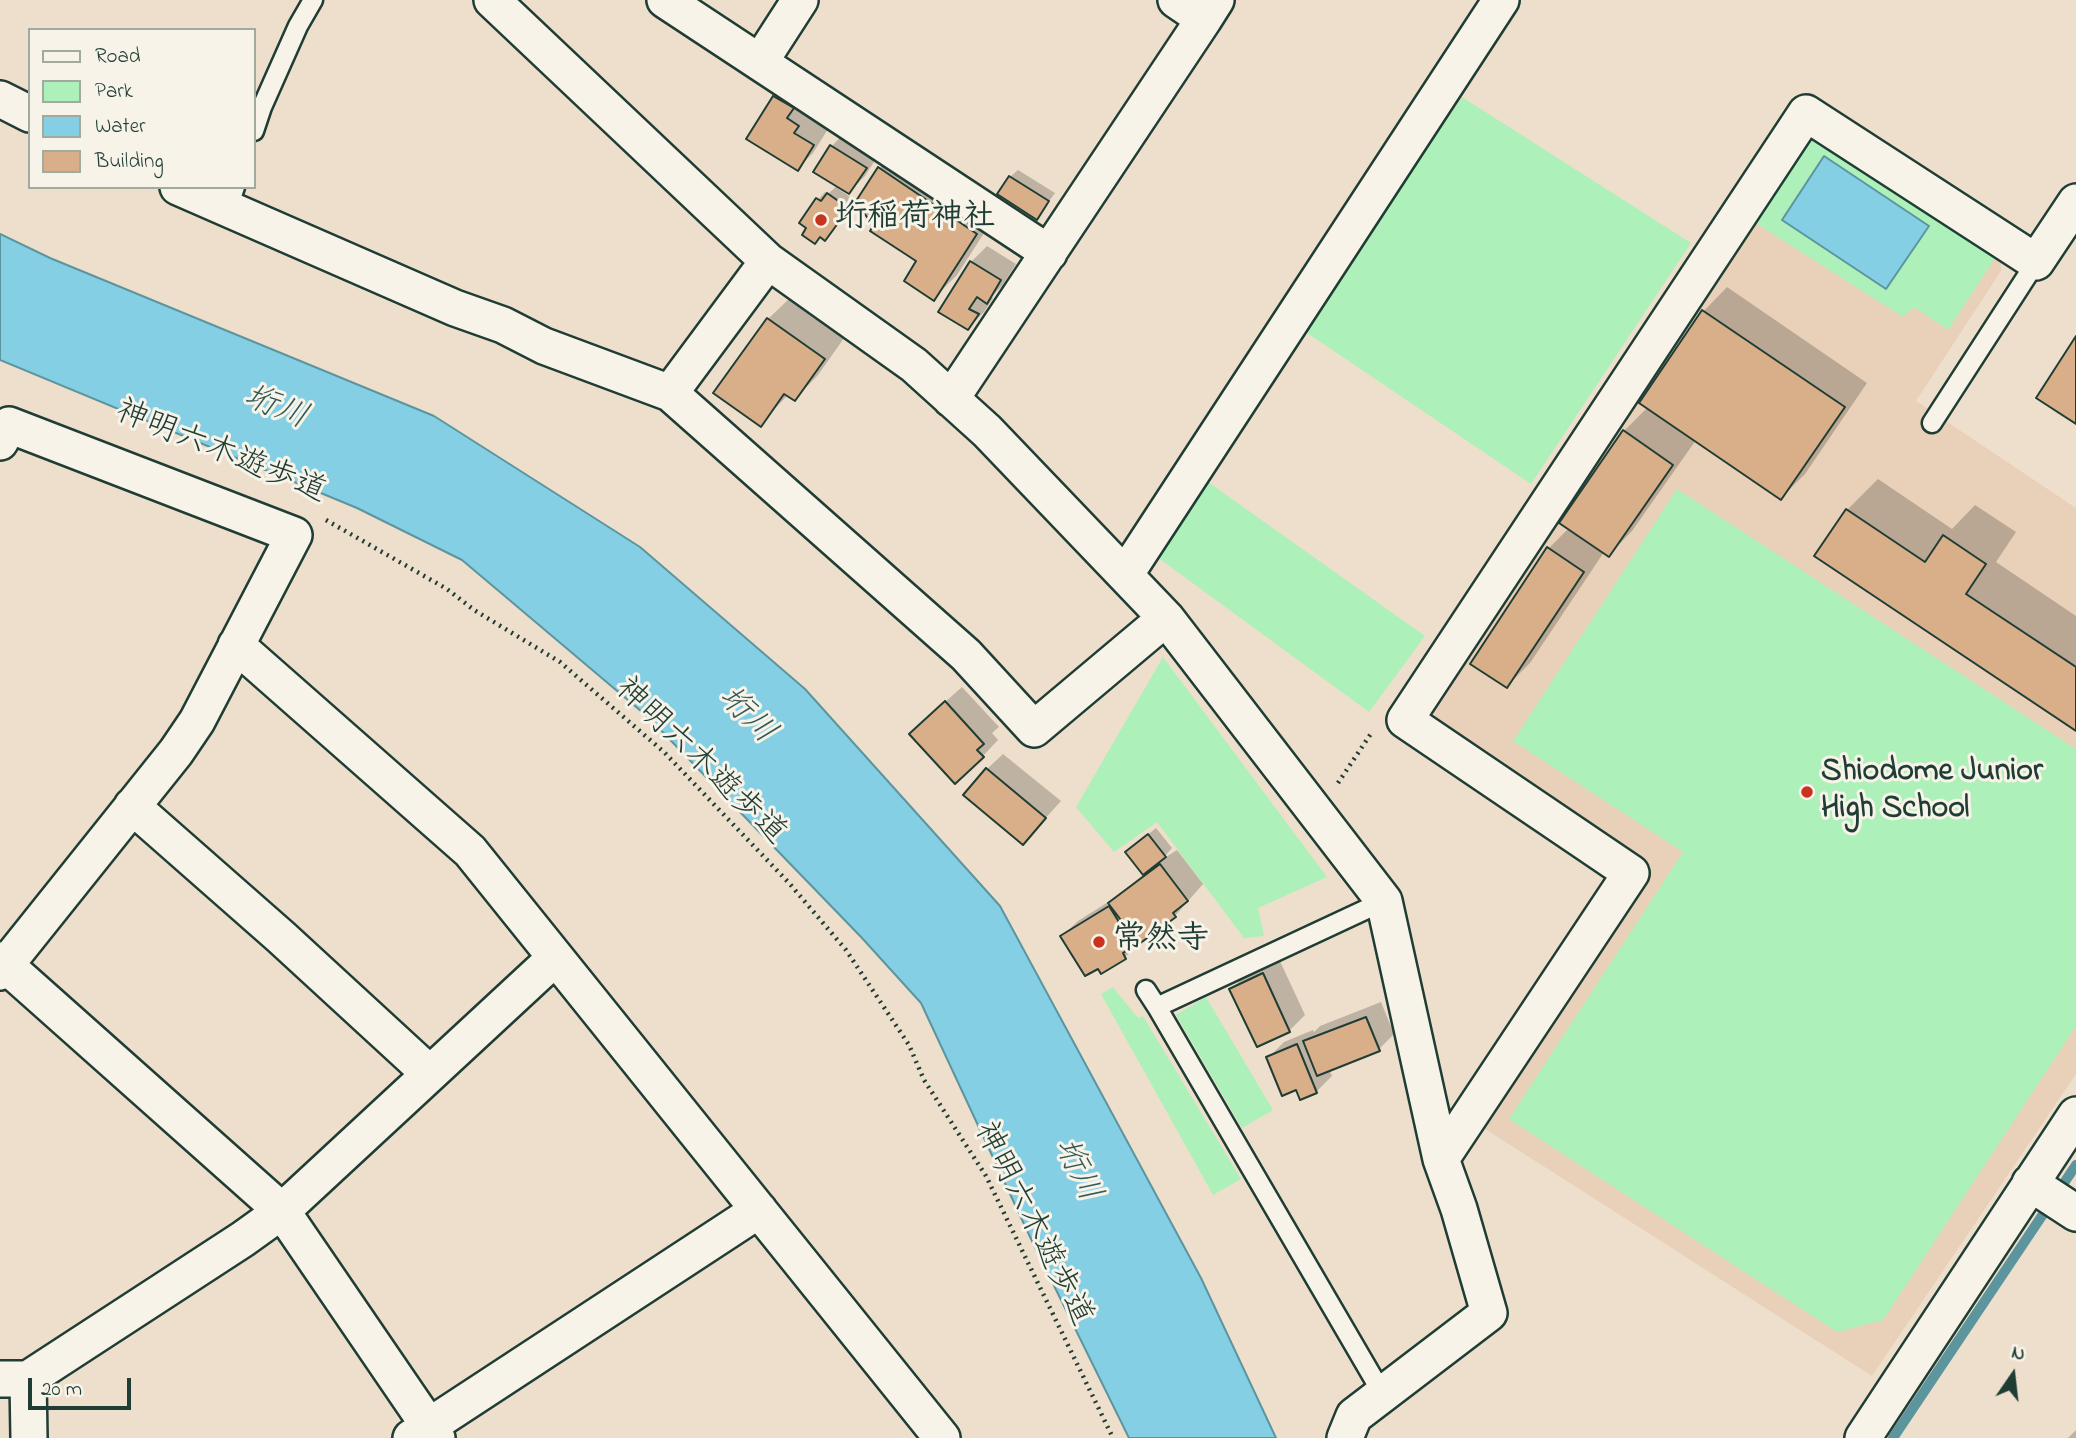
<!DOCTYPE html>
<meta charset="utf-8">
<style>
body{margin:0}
#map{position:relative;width:2076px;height:1438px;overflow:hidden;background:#eedfcc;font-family:"Indie Flower",sans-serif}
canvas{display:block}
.legend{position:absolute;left:28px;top:28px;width:228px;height:161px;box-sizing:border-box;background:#f7f3e8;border:2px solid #a1aaa0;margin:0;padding:9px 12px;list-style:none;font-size:21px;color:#1f3d34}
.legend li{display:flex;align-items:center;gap:14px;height:35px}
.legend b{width:35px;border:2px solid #a1aaa0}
.north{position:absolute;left:1978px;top:1340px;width:70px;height:70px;-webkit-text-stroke:5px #f7f3e8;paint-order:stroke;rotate:14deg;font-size:19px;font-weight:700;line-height:28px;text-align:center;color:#1f3d34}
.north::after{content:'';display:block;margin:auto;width:24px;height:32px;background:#1f3d34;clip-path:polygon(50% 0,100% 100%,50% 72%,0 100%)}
.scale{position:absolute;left:28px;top:1378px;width:103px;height:32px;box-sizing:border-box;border:4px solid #1f3d34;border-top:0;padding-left:9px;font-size:21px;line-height:24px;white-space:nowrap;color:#1f3d34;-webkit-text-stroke:5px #f7f3e8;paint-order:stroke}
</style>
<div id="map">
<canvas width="2076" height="1438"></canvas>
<ul class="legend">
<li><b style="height:9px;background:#f7f3e8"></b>Road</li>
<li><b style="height:19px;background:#aef0b9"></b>Park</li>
<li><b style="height:19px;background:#85cfe5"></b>Water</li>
<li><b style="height:19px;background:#d9af8a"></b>Building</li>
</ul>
<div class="north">N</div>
<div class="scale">20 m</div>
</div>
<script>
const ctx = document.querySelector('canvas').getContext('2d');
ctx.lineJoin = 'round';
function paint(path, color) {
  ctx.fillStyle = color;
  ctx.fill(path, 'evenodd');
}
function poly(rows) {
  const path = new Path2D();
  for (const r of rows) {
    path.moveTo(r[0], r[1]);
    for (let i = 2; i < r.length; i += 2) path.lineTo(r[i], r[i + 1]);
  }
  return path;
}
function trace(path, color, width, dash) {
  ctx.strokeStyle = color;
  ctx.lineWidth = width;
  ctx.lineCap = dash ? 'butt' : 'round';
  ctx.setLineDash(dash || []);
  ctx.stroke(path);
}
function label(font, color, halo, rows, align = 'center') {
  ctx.font = font + ' "Indie Flower","Klee One",sans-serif';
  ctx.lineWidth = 6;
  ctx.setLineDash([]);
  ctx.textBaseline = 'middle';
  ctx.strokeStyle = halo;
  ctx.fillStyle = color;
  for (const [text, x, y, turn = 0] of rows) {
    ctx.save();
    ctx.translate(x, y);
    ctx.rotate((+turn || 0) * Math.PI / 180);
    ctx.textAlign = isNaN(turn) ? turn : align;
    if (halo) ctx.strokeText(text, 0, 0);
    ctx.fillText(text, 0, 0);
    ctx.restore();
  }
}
paint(poly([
 [1802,139,2001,256,2001,271,1916,401,2076,508,2076,1074,1872,1376,1482,1127,1650,865,1427,718]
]), '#e8d1b8');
paint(poly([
 [1462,97,1691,243,1531,484,1304,331],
 [1805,135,1823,136,1999,252,1948,330,1914,307,1903,317,1751,220],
 [1208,482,1425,636,1369,712,1157,557],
 [1677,489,2076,749,2076,1026,1883,1320,1837,1332,1509,1119,1683,852,1513,741],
 [1163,657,1327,877,1258,908,1264,936,1244,938,1157,822,1114,852,1076,807],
 [1113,987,1138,1018,1143,1016,1241,1179,1213,1195,1101,994],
 [1206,997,1273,1110,1242,1128,1176,1015]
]), '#aef0b9');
const water = poly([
 [1824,156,1929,226,1886,289,1782,220,1824,156],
 [0,234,50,258,434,416,640,547,805,689,1000,906,1201,1278,1276,1438,1129,1438,1031,1239,921,1003,862,938,648,717,462,560,357,508,0,360,0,234]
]);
paint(water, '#85cfe5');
trace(water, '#5c959e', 2);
paint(poly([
 [790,81,813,110,809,117,828,129,813,153,797,169,774,97],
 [847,130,881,151,865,176,849,192,839,186,837,188,850,197,846,204,850,207,825,239,818,200,825,192,828,194,838,185,815,171,832,146],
 [903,144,999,210,957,275,933,299,919,261,875,225,858,201,880,168],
 [1018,170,1055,193,1037,218,1010,177],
 [987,246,1016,264,1002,286,991,297,993,298,984,312,968,328,971,262],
 [1727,287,1867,383,1805,474,1781,498,1696,440,1632,531,1609,555,1604,552,1530,663,1507,686,1472,663,1549,548,1569,528,1624,431,1648,407,1641,402,1704,311],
 [792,296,847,334,818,375,795,399,788,395,760,424,768,319],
 [1878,479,1952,529,1975,505,2016,532,1996,562,2076,616,2076,729,1847,510],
 [962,687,999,727,992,733,998,740,983,756,927,718],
 [1003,754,1061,801,1023,843,987,769],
 [1156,828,1172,848,1165,856,1166,857,1177,850,1203,884,1175,916,1141,942,1125,957,1102,972,1062,936,1078,921,1116,897,1144,874,1135,845],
 [1279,959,1305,1015,1289,1031,1231,989,1247,974],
 [1381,1002,1394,1034,1379,1049,1329,1069,1332,1076,1316,1092,1297,1087,1268,1058,1284,1042,1313,1030,1314,1032,1320,1026],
 [2076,1430,2076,1438,2068,1438]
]), '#0003');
trace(poly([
 [1893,1438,2076,1165]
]), '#5c959e', 10);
const building = poly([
 [773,96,794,108,787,118,799,126,794,133,814,145,798,171,746,139,773,96],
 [830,145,867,168,849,194,813,172,830,145],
 [878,167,977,234,934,301,904,281,916,261,870,231,873,226,856,201,878,167],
 [1009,176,1049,201,1037,220,997,194,1009,176],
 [827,193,844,205,840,212,844,215,825,241,820,237,815,244,802,235,806,228,799,223,816,198,821,201,827,193],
 [970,261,1001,280,987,304,977,297,969,309,979,314,968,330,938,312,970,261],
 [1702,310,1845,407,1781,500,1639,403,1702,310],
 [767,318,825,359,795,401,784,394,761,427,713,393,767,318],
 [2076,336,2076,424,2036,398,2076,336],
 [1623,430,1673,465,1609,557,1559,523,1623,430],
 [1846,509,1925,562,1943,535,1986,564,1966,594,2076,667,2076,731,1814,556,1846,509],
 [1547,547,1584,572,1507,688,1470,664,1547,547],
 [945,701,984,744,977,750,984,757,955,784,909,734,945,701],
 [986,768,1046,818,1023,845,963,795,986,768],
 [1148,834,1166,857,1143,875,1125,852,1148,834],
 [1160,864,1188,901,1173,913,1176,917,1139,944,1108,903,1160,864],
 [1109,906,1134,946,1123,953,1126,959,1101,974,1098,969,1085,976,1060,936,1109,906],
 [1263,973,1290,1032,1257,1047,1229,989,1263,973],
 [1366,1017,1380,1051,1317,1076,1303,1041,1366,1017],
 [1297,1044,1317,1093,1300,1100,1296,1090,1282,1096,1266,1057,1297,1044]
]);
paint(building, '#d9af8a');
trace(building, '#1f3d34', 2);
const service = poly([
 [254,131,262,107,298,26,313,0],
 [228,208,235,187],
 [1932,423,2036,262],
 [1146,990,1157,1007],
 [1382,1393,1157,1007,1384,901]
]);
const minor = poly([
 [492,0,768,261,914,365,987,431,1166,618,1384,901,1441,1159,1459,1209,1489,1313,1354,1416,1345,1438],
 [665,0,1049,253],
 [1176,0,1204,19,1216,0],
 [760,62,800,0],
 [0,99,30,114],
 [178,187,455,308,503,325,544,346,670,393,966,655,1034,729,1166,618],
 [670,393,768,261],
 [951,399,1204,19],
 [0,442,9,425,294,535,197,721,176,752,0,972],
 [1125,575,1501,0],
 [236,645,470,851,942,1438],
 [132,806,281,937,430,1074],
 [0,960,282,1211,437,1438],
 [1441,1159,1631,873,1405,720,1806,113,2036,262,2076,202],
 [2030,1183,2076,1213],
 [0,1379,28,1379,243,1239,282,1211,555,958],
 [28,1379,29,1438],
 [411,1438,759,1210],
 [1863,1438,2076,1115]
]);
trace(service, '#1f3d34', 23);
trace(minor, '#1f3d34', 40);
trace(poly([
 [326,520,447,589,474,610,560,662,664,752,789,883,846,950,909,1045,924,1080,986,1176,1113,1438],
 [1338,783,1372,732]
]), '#1f3d34', 4.5, [2, 5]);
trace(service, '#f7f3e8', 18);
trace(minor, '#f7f3e8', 35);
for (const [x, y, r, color] of [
 [821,220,7,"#c8321e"],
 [1807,792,7,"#c8321e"],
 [1099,942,7,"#c8321e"]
]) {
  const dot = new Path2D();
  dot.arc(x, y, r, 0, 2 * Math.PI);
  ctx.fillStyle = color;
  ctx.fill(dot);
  trace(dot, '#f7f3e8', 2.5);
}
label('bold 32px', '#1f3d34', '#f7f3e8', [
 ["垳稲荷神社",835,220],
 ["Shiodome Junior",1821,774],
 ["High School",1821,811],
 ["常然寺",1113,942]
], 'left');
label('32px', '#1f3d34', '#f7f3e8', [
 ["神明六木遊歩道",220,454,22],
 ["神明六木遊歩道",699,763,44],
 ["神明六木遊歩道",1031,1225,63]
]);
label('italic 33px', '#335a57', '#f7f3e8', [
 ["垳川",275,410,22],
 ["垳川",745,717,45],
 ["垳川",1075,1171,64]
]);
</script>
